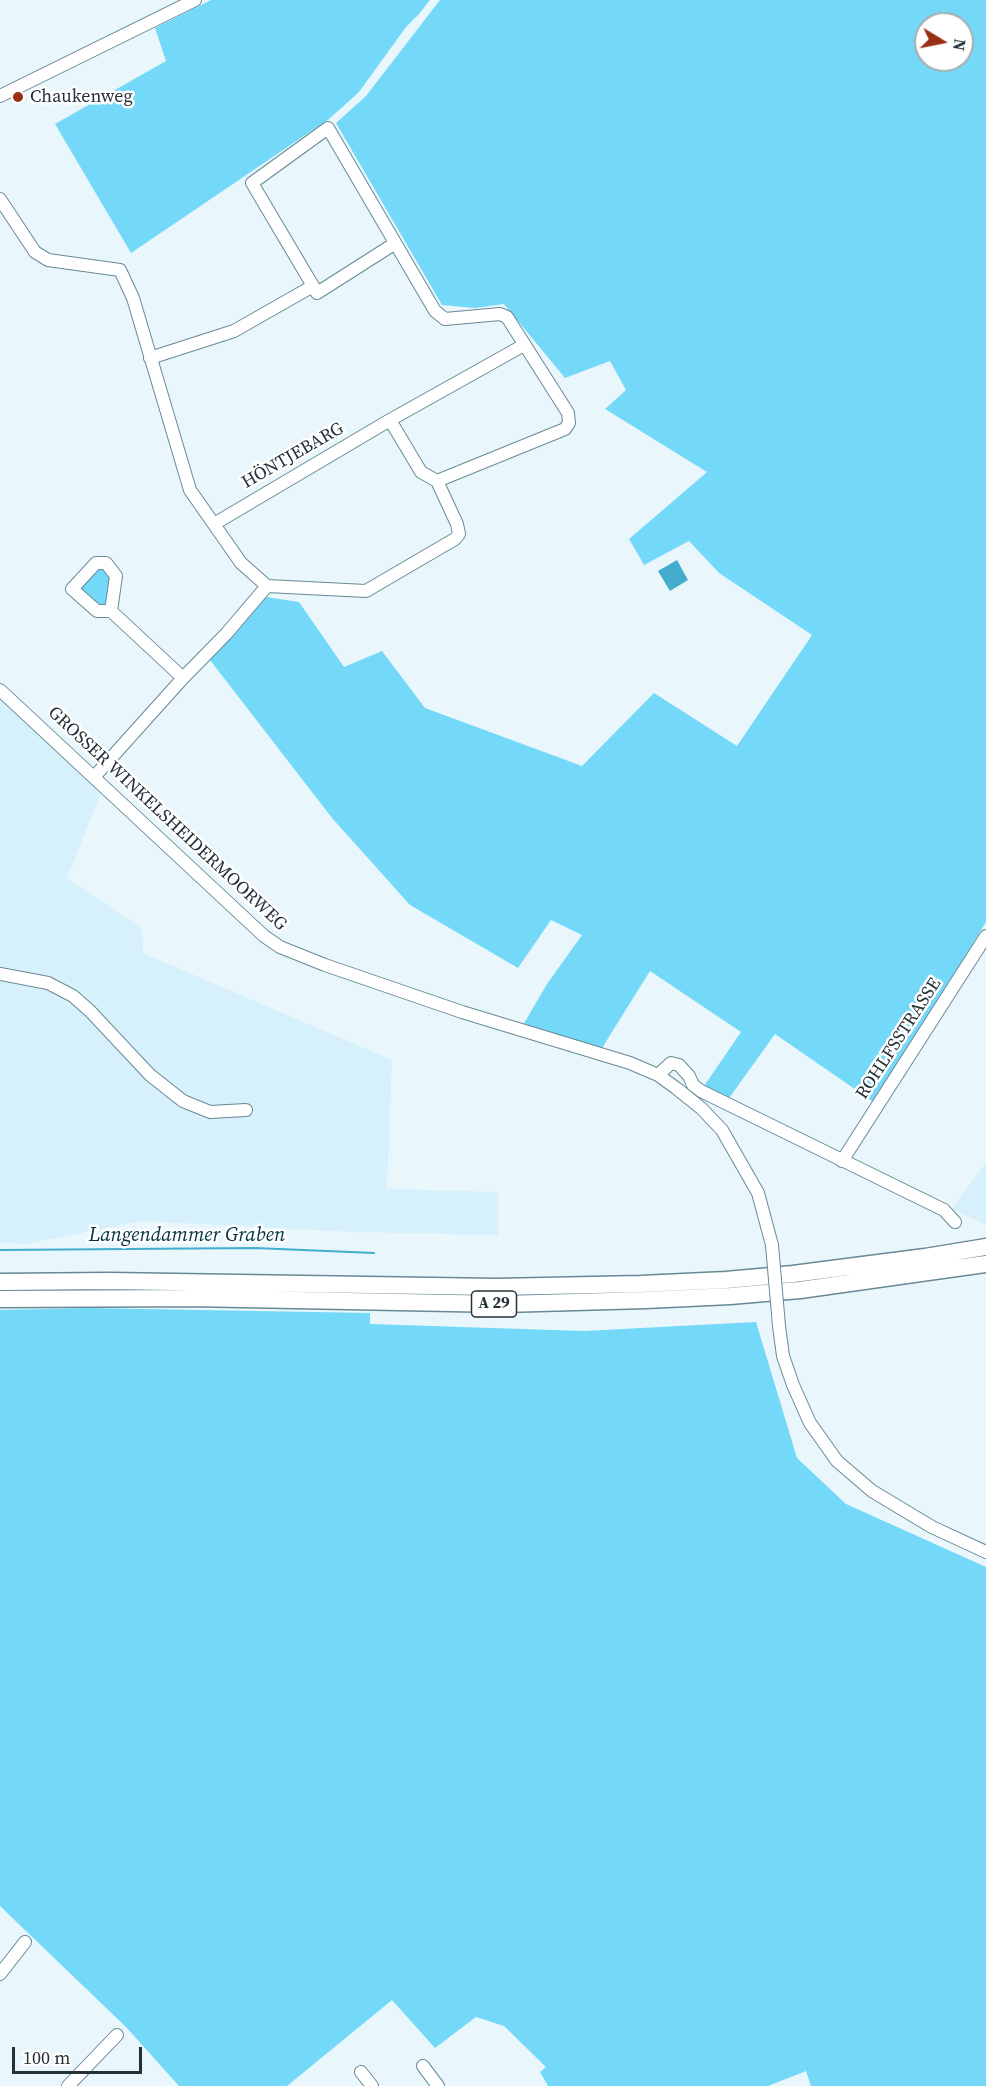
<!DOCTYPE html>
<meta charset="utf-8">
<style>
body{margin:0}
#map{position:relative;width:986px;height:2086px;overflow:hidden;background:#e9f7fc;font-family:"Source Serif 4",serif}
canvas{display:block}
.north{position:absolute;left:914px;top:12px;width:60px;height:60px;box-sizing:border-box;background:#fff;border:2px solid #a7adaf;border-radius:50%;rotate:100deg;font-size:16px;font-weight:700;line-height:24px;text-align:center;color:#243237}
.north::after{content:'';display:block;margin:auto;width:21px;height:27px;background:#982f17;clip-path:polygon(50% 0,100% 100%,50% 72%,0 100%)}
.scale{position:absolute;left:12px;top:2047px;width:130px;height:27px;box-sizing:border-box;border:3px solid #243237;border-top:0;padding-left:8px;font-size:18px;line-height:21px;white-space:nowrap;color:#243237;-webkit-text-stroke:4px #fff;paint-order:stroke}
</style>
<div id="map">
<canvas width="986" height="2086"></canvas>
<div class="north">N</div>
<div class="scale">100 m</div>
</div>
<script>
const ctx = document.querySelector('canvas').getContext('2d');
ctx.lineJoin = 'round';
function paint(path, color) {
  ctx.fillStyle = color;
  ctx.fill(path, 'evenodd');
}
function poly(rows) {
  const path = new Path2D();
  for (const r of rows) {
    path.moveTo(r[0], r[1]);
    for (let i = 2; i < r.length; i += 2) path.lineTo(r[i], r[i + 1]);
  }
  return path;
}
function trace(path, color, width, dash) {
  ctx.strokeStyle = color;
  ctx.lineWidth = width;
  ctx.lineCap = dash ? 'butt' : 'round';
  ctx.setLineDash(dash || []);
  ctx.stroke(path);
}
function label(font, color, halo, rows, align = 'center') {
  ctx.font = font + ' "Source Serif 4",serif';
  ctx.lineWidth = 5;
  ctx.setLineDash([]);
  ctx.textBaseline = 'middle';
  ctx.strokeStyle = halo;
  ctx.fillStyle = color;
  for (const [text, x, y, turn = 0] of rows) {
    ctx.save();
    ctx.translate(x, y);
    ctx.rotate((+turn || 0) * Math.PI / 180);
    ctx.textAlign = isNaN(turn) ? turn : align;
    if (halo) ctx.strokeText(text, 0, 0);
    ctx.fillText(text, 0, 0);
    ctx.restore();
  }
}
paint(poly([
 [0,700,102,790,67,878,142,928,143,953,392,1060,387,1189,498,1192,498,1235,353,1232,141,1221,26,1244,0,1242],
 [986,1162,986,1222,984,1224,952,1209]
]), '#d6f1fb');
paint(poly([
 [211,0,430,0,419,14,406,27,359,92,329,119,131,253,55,124,166,61,155,28],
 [440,0,986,0,986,922,875,1103,775,1034,727,1101,702,1089,741,1032,650,971,602,1048,523,1025,547,984,582,935,551,920,518,968,410,905,332,818,210,660,266,597,299,602,344,667,382,651,425,708,582,766,654,693,737,746,812,635,719,573,689,541,644,565,629,539,707,472,605,409,626,390,610,361,565,378,504,304,475,308,442,305,336,123,366,96],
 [926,24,962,24,962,60,926,60],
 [102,566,111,573,108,608,105,605,95,606,79,591,82,582],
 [88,1308,370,1313,370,1324,584,1331,756,1322,797,1458,846,1504,986,1567,986,2086,811,2086,806,2071,768,2086,548,2086,540,2072,546,2067,504,2026,476,2017,435,2048,392,2000,287,2086,179,2086,126,2027,0,1906,0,1310]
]), '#74d8f8');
paint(poly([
 [677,560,688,580,670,591,658,571]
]), '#44adcd');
trace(poly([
 [0,1250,255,1248,374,1253]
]), '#44adcd', 2);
const minor = poly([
 [0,96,195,0],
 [0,199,35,252,48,260,120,270,133,298,190,490,241,563,267,586,226,634,183,678,94,777],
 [150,358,234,331,313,286,317,293,394,244],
 [390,420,421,472,437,481],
 [214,524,390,420,524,345],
 [267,586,366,591,455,539,459,534,457,524,437,481,565,429,569,423,568,413,507,317,500,314,445,319,435,311,328,128,252,183,313,286],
 [111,611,97,611,72,589,96,563,106,563,116,576,111,611,183,678],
 [0,690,264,936,280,947,325,965,462,1012,630,1063,658,1075,676,1088,701,1108,722,1130,758,1193,772,1245],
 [0,974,48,983,73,996,90,1011,150,1075,183,1101,210,1112,246,1110],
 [658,1075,671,1063,679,1065,689,1076,693,1085,701,1091,944,1210,955,1222],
 [842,1161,986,936],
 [779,1326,783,1356,793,1385,810,1423,837,1461,872,1491,932,1527,986,1552],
 [0,1974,25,1942],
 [423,2066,438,2086],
 [361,2072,372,2086],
 [68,2086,117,2035]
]);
const highway = poly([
 [0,1282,110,1281,496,1287,641,1284,726,1280,793,1274,925,1257,986,1247],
 [0,1299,191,1298,503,1304,646,1300,730,1296,800,1290,986,1264]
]);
trace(minor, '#678995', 14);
trace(highway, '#678995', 19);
trace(minor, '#fff', 12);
trace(highway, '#fff', 16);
const minorBridge = poly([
 [772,1245,779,1326]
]);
trace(minorBridge, '#678995', 14, []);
trace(minorBridge, '#fff', 12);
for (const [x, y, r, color] of [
 [18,97,6,"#982f17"]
]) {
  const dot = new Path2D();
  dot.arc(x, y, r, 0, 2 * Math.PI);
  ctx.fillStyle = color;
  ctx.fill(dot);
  trace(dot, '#fff', 2);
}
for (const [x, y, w] of [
 [494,1304,45]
]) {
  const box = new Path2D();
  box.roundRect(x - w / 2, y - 13, w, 26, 4.5);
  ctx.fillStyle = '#fff';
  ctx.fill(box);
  trace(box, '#243237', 1.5);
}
label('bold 16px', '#243237', null, [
 ["A 29",494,1304]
]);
label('18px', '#243237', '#fff', [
 ["Chaukenweg",30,97]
], 'left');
label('18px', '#243237', '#fff', [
 ["HÖNTJEBARG",293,456,-30],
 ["GROSSER WINKELSHEIDERMOORWEG",167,819,43],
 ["ROHLFSSTRASSE",899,1039,-57]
]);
label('italic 20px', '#013341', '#fff', [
 ["Langendammer Graben",187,1236]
]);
</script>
